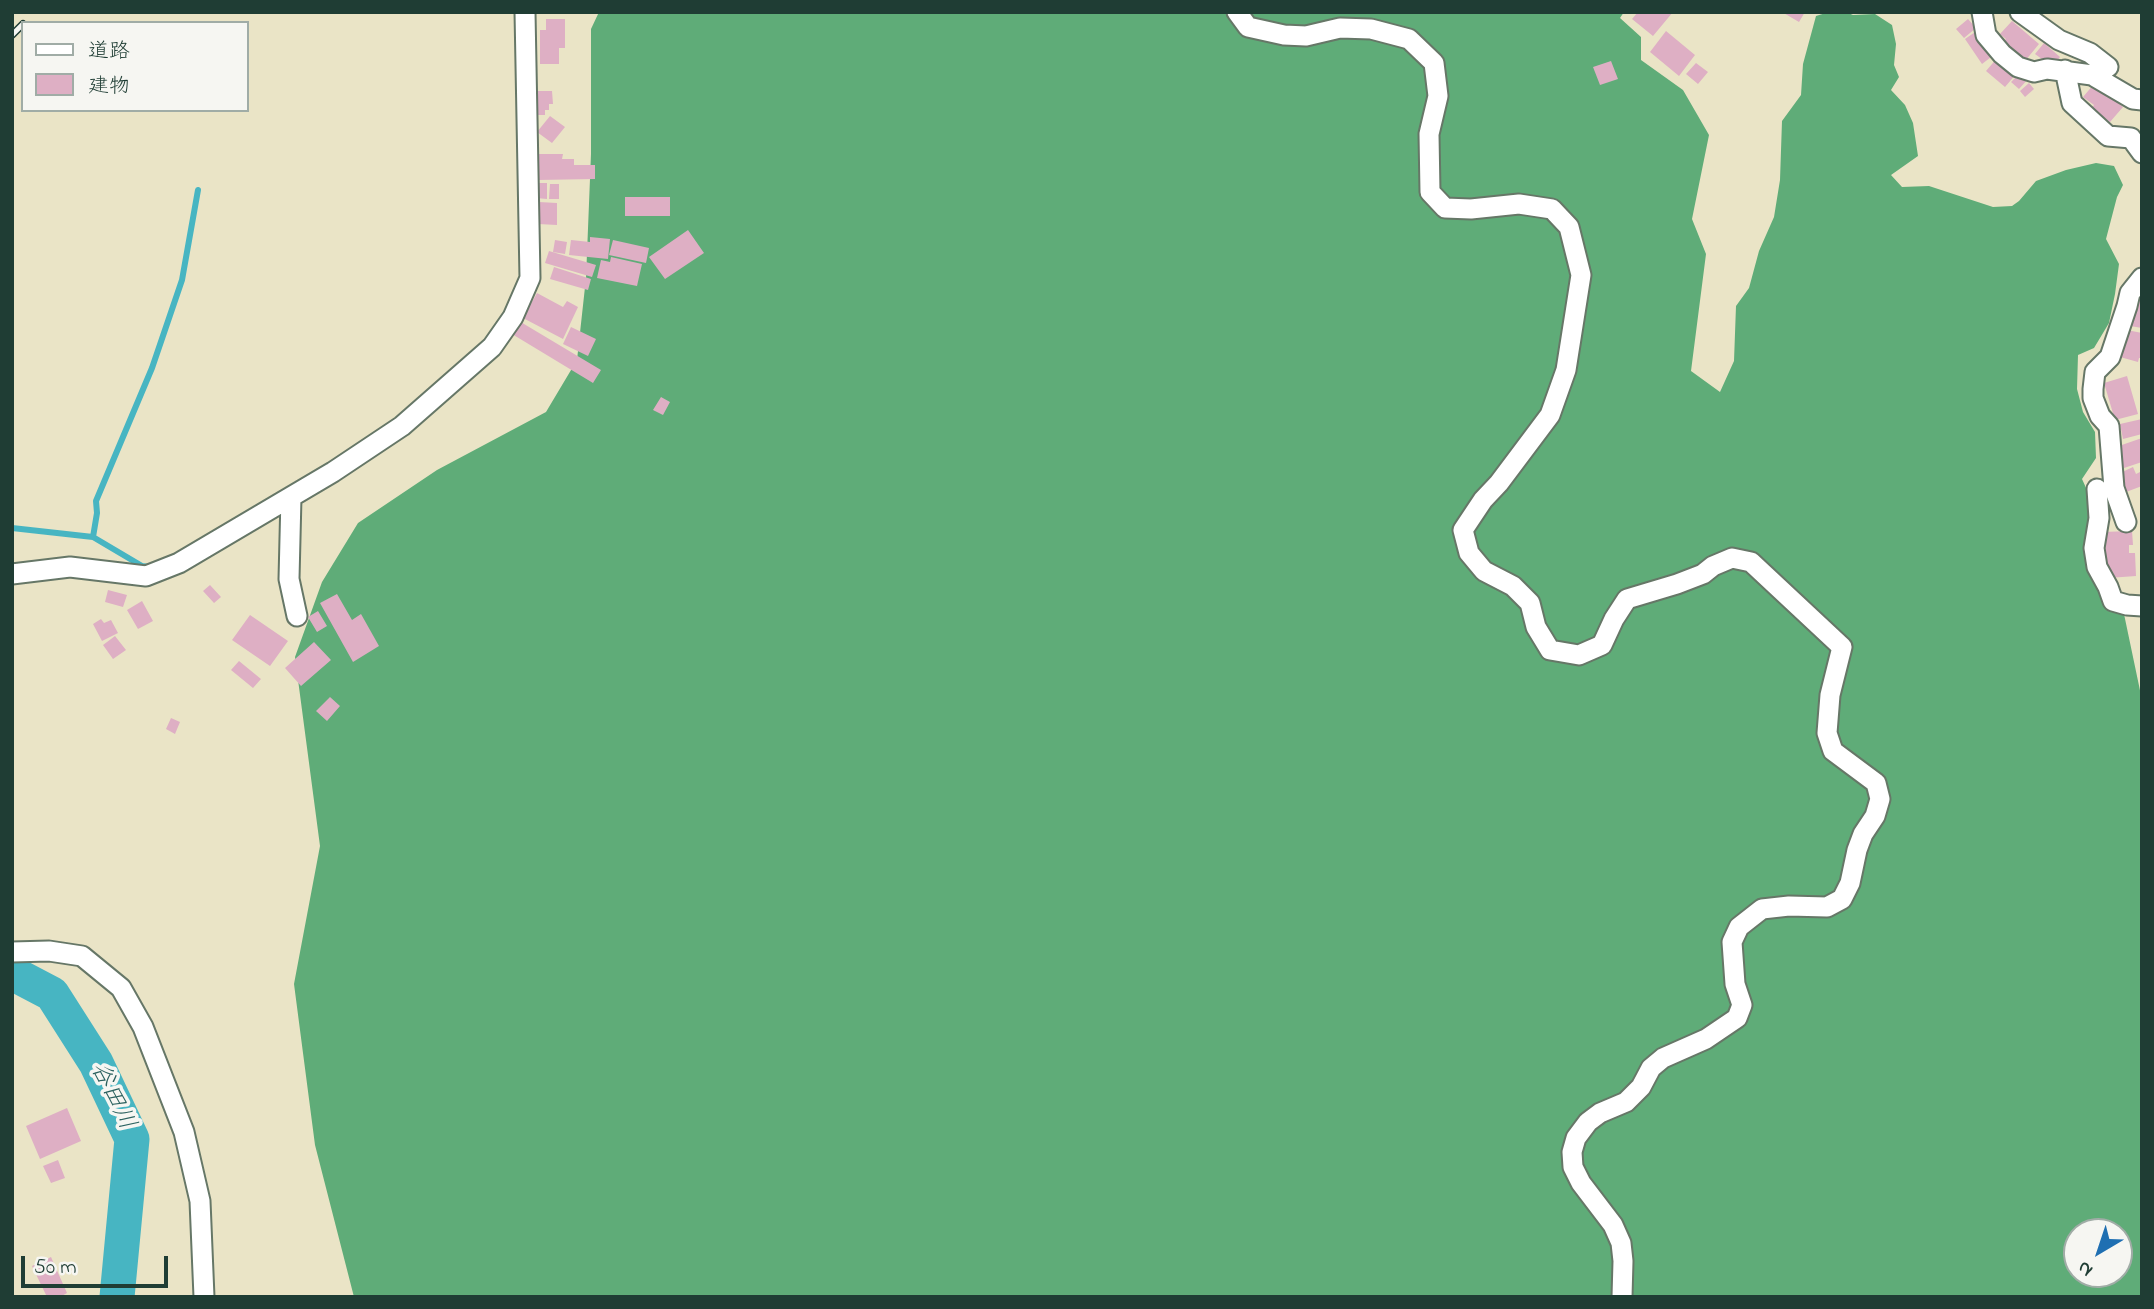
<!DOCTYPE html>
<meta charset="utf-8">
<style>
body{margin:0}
#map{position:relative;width:2154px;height:1309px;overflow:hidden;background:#eae4c6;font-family:"Indie Flower","Klee One",sans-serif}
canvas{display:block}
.frame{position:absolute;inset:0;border:14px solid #1f3d34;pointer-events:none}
.legend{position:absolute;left:21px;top:21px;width:228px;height:91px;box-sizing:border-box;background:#f6f6f2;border:2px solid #a0aca6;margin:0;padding:9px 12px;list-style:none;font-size:21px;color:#1f3d34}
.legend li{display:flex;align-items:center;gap:14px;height:35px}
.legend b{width:35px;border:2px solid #a0aca6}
.north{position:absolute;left:2063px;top:1218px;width:70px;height:70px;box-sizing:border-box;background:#f6f6f2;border:2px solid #a0aca6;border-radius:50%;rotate:219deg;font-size:19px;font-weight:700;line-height:28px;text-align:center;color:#1f3d34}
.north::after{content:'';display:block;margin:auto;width:24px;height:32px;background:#1f6fb2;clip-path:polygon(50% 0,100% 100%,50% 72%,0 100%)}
.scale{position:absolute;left:21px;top:1256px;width:147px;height:32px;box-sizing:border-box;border:4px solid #1f3d34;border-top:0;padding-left:9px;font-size:21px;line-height:24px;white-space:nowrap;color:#1f3d34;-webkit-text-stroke:5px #f6f6f2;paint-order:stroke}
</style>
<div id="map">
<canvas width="2154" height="1309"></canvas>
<div class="frame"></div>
<ul class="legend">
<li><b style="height:9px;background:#fff"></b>道路</li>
<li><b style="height:19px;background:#deafc4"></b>建物</li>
</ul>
<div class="north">N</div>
<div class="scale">50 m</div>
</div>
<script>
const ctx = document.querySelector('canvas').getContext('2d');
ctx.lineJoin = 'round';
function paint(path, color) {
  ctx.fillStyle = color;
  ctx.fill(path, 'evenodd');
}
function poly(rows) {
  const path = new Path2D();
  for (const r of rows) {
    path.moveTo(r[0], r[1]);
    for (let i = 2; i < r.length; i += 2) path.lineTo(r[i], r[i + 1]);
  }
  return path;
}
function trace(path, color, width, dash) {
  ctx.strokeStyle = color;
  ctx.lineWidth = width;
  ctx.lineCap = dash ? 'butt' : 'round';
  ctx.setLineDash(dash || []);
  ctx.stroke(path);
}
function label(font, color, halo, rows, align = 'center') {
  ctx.font = font + ' "Indie Flower","Klee One",sans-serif';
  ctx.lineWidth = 7;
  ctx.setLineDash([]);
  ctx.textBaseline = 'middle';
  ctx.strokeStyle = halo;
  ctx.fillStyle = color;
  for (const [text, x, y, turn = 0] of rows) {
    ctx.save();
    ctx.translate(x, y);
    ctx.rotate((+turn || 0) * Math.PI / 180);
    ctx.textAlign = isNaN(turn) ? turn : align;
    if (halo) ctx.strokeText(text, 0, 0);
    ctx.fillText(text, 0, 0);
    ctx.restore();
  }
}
paint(poly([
 [599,12,1624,12,1620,18,1641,37,1641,60,1683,90,1709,135,1692,219,1706,254,1691,371,1720,392,1734,361,1736,306,1749,288,1759,251,1774,217,1780,180,1782,121,1801,95,1803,64,1816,16,1829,12,1846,12,1853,15,1875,14,1892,25,1896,44,1894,65,1899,77,1891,90,1905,105,1913,123,1918,156,1891,175,1902,187,1929,186,1993,207,2012,206,2019,201,2036,181,2066,170,2096,163,2114,166,2123,185,2117,197,2106,239,2119,264,2115,294,2109,323,2094,348,2078,355,2077,389,2083,412,2095,432,2096,458,2082,479,2092,501,2090,572,2101,598,2124,614,2142,700,2142,1297,354,1297,315,1145,294,984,320,846,295,657,322,582,358,523,437,470,546,412,577,360,586,278,591,154,591,29],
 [2077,1232,2119,1232,2119,1274,2077,1274]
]), '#5fac78');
trace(poly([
 [12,528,93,537,142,566,149,567],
 [93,537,97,513,96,501,152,368,182,280,198,190]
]), '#47b5c2', 6);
trace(poly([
 [12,973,52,994,96,1063,132,1139,117,1297]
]), '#47b5c2', 35);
paint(poly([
 [1638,12,1673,12,1653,36,1632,19],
 [1782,12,1805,12,1799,22],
 [546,19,565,19,565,48,559,48,559,64,540,64,540,30,546,30],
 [1968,19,1976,28,1964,38,1956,29],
 [2012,21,2039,44,2025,61,2003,42,2006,39,2000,34],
 [1978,30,1995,54,1982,64,1965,39],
 [1666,31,1695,55,1679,76,1650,52],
 [2044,43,2060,57,2054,65,2046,62,2035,54],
 [1998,57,2017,73,2005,87,1986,71],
 [1611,61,1618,79,1600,85,1593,67],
 [1696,63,1708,72,1698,84,1686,74],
 [2021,72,2028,79,2019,89,2011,82],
 [2029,83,2034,89,2025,97,2020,91],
 [2094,84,2123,107,2110,122,2092,108,2094,105,2083,97],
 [534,91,552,91,553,104,549,104,549,110,545,110,545,115,537,115,537,110,534,110],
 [550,116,565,127,552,143,537,132],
 [538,154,563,154,562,159,574,159,574,165,595,165,595,179,538,180],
 [536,183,547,183,547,199,536,198],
 [550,184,559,184,559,199,549,199],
 [625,197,670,197,670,216,625,216],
 [539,202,557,203,557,225,538,224],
 [688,230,704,253,665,279,649,257],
 [590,237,610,239,608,259,569,255,571,240,590,242],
 [555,240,567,242,565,254,553,252],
 [613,240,649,248,646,263,609,255],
 [549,251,596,265,592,277,545,263],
 [611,257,642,264,637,286,597,278,601,260,610,262],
 [554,267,591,279,588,290,550,279],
 [2137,289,2142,290,2142,328,2130,326],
 [537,293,563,307,567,301,578,307,563,339,523,318],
 [519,321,601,370,593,383,512,334],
 [571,327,596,339,588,356,563,344],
 [2127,330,2142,333,2142,358,2139,358,2138,362,2120,357],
 [2127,376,2138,414,2115,420,2104,383],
 [661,397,670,402,663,415,653,410],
 [2142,419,2142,434,2123,439,2120,424],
 [2142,438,2142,462,2124,468,2116,447],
 [2133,467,2136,474,2142,471,2142,486,2126,492,2118,474],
 [2132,531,2133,545,2129,545,2129,553,2135,553,2136,576,2108,578,2103,571,2102,532],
 [210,585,221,597,214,603,203,591],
 [108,590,127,595,123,607,105,602],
 [337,594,352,620,361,614,379,646,353,662,320,603],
 [142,601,153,621,138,629,127,610],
 [318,611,327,626,317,632,308,617],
 [250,615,288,641,270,666,232,640],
 [101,619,104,623,111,620,118,633,102,641,93,624],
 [115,636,126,650,113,659,103,645],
 [314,642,331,660,301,686,285,668],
 [239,661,261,679,253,688,231,670],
 [330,697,340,706,327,721,316,711],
 [171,718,180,722,175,734,166,729],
 [67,1108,81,1141,40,1159,26,1126],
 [58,1160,65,1178,51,1183,43,1166],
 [51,1257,67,1293,60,1297,47,1297,32,1266]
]), '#deafc4');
const minor = poly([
 [1237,12,1248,27,1284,35,1306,36,1340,28,1371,29,1409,39,1434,63,1438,96,1429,134,1430,192,1445,208,1471,209,1519,204,1552,209,1569,227,1581,275,1566,370,1550,415,1499,483,1483,500,1463,530,1469,553,1484,571,1513,586,1530,603,1536,627,1550,650,1579,655,1602,645,1614,619,1627,599,1677,584,1703,574,1713,566,1732,558,1751,562,1842,647,1830,695,1827,733,1833,751,1876,783,1880,799,1875,816,1863,834,1857,850,1850,883,1842,899,1827,907,1789,906,1762,909,1739,927,1732,942,1735,984,1742,1005,1737,1018,1706,1039,1663,1058,1651,1068,1641,1087,1626,1102,1600,1113,1588,1122,1576,1138,1572,1152,1573,1167,1581,1183,1613,1225,1621,1243,1623,1261,1622,1297],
 [1982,12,1986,35,2002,54,2018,67,2034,72,2047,69,2092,75,2133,99,2142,100],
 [2020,12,2059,40,2090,53,2108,67],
 [2065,70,2072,103,2108,136,2131,138,2142,153],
 [2097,489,2099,518,2094,548,2097,567,2108,587,2113,601,2127,605,2142,606],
 [291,497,289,579,297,616],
 [2126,522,2114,488,2109,426,2100,416,2093,398,2093,389,2095,372,2110,357,2127,306,2130,293,2142,278],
 [12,574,70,567,146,576,179,563,333,472,402,426,492,347,513,317,530,278,525,12],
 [12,952,49,951,82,956,121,988,143,1027,184,1132,200,1201,204,1297]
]);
trace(minor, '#667767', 23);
trace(minor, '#fff', 19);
const rail = poly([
 [12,35,23,24]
]);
trace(rail, '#1f3d34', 8);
trace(rail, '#f6f6f2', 5, [16]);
label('italic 24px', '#2b615f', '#f6f6f2', [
 ["谷田川",111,1097,64]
]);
</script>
